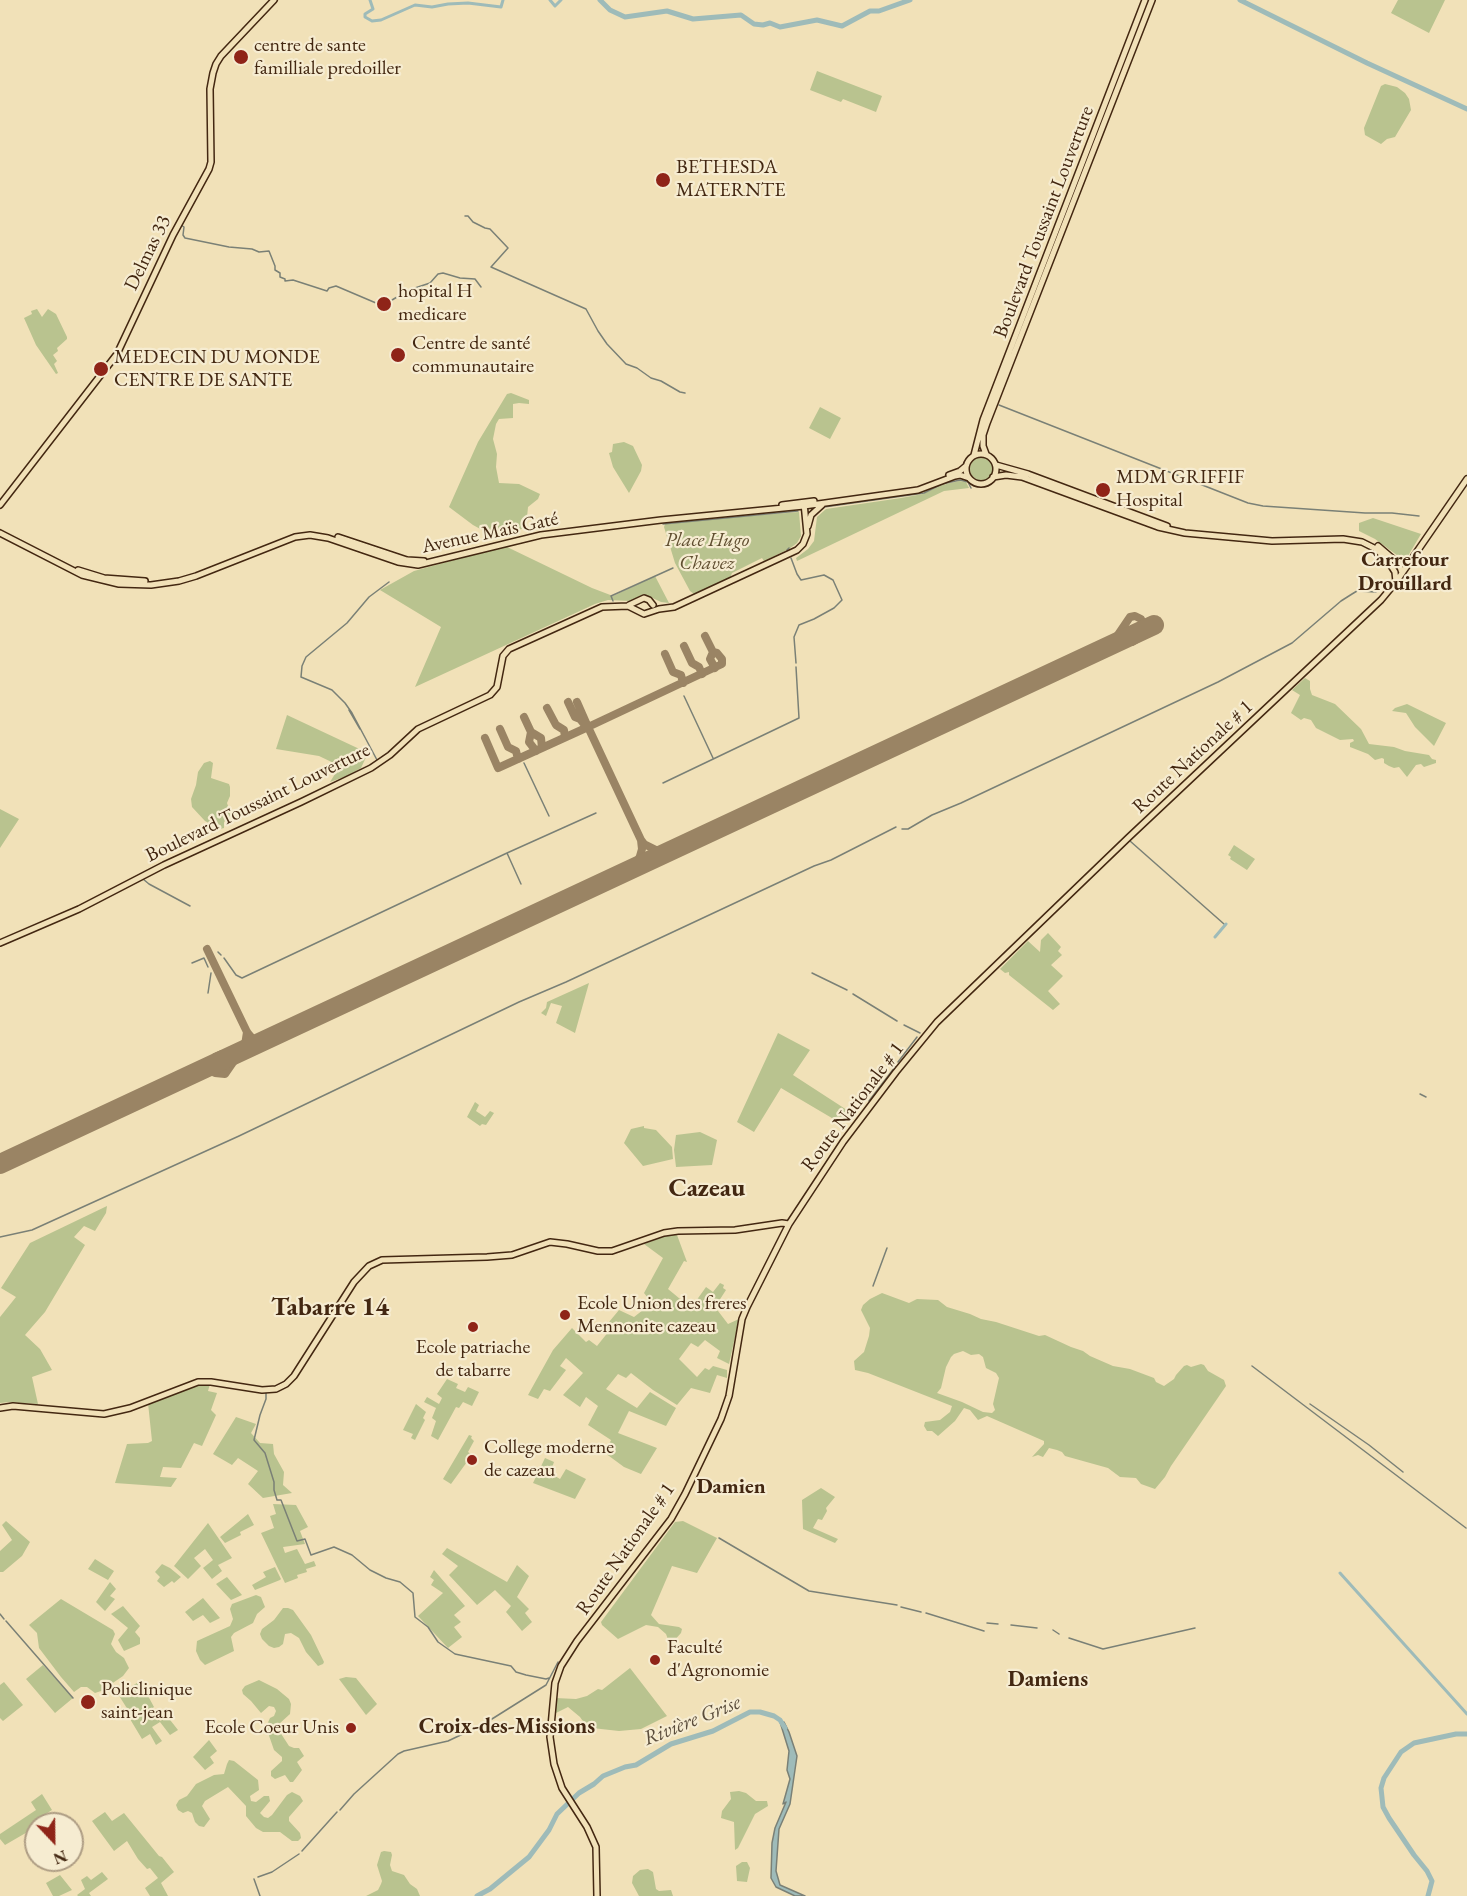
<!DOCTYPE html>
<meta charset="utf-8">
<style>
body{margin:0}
#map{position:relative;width:1467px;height:1896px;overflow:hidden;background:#f1e1b8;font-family:"EB Garamond",serif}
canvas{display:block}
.north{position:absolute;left:24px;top:1812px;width:60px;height:60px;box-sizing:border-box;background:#f6ecd1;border:2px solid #ae9d84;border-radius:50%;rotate:158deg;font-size:16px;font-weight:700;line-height:24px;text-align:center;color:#432711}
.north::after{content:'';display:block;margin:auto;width:21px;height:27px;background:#8f2418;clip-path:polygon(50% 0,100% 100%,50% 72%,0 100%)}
</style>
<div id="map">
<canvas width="1467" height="1896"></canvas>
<div class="north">N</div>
</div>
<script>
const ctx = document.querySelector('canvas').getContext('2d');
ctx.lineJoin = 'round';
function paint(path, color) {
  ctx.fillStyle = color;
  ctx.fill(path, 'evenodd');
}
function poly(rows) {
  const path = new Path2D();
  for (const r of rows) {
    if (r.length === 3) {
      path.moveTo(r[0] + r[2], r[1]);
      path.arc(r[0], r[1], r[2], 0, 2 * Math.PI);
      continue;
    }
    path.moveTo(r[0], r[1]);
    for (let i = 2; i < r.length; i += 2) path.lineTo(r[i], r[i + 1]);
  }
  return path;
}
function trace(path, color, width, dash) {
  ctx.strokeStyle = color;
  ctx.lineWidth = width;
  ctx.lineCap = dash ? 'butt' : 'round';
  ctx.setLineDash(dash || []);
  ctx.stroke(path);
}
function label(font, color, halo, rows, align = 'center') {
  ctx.font = font + ' "EB Garamond",serif';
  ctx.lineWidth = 4.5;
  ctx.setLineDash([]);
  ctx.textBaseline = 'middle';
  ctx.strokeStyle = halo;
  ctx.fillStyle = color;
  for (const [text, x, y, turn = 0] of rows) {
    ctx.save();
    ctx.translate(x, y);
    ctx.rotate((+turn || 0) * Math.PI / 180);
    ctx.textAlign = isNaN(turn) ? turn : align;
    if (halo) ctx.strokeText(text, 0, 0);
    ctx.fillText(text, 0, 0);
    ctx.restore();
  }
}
paint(poly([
 [1398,0,1445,0,1429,33,1391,13],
 [817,71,882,96,876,112,843,99,841,102,810,90],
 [1385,84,1397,87,1405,93,1409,99,1411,110,1395,137,1387,139,1381,144,1365,135,1364,128,1381,86],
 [37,309,42,317,48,309,56,314,67,337,67,339,57,348,58,351,53,355,57,361,54,364,58,373,56,374,36,345,24,318,32,314,31,311],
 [511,393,529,400,529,404,519,403,513,404,513,418,499,419,496,424,493,439,497,454,496,467,499,483,519,484,540,494,538,499,528,507,526,528,493,536,473,525,449,507,478,442,507,394],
 [820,407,841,418,830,439,809,428],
 [624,442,633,446,642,465,641,471,629,493,613,467,609,453,612,452,613,444],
 [982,469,12],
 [959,481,966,482,969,488,944,491,797,561,796,558,808,549,814,541,817,517,826,509,901,498,923,494,942,485],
 [799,512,801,536,797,543,789,549,764,561,762,558,732,573,730,578,694,594,690,591,675,563,664,527,665,524,691,521],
 [1373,518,1421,534,1405,561,1375,539,1359,531,1359,523],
 [505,546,592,588,613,596,655,576,669,603,661,602,644,594,630,601,608,600,595,604,415,687,441,627,380,590,414,571],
 [1305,678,1310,681,1310,689,1312,695,1335,704,1361,729,1369,744,1394,747,1405,751,1429,755,1432,759,1436,760,1436,763,1424,767,1421,764,1416,765,1407,777,1399,767,1394,768,1389,766,1384,763,1384,759,1382,758,1375,760,1368,754,1350,747,1350,743,1354,741,1353,739,1340,740,1316,728,1311,720,1304,718,1301,720,1291,713,1300,695,1292,690],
 [1407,704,1446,723,1434,746,1415,727,1406,713,1392,711,1395,708],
 [287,715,368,753,361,768,347,776,330,782,340,766,319,756,276,749],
 [210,761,213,763,211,778,229,784,230,787,230,796,227,803,231,815,224,822,224,828,220,829,205,821,192,807,191,799,196,785,198,772,204,763],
 [0,809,19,819,0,848],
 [1234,845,1255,859,1247,870,1230,859,1231,857,1228,855],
 [1048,933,1061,947,1058,951,1062,955,1051,965,1063,976,1048,991,1060,1004,1053,1010,1009,975,1009,972,1005,973,1000,969,1028,941,1040,952,1041,940],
 [589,983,575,1033,556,1023,562,1006,551,1003,546,1016,541,1013,546,1008,547,1002],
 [778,1033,810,1050,793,1075,850,1112,842,1124,781,1088,754,1132,737,1122],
 [475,1102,479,1105,476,1111,485,1117,490,1111,494,1113,486,1125,482,1124,480,1126,467,1117],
 [644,1126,644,1128,656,1130,672,1147,673,1159,643,1166,624,1143,631,1129],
 [700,1132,717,1140,712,1165,676,1167,674,1150,676,1135],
 [107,1206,106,1213,95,1231,84,1226,74,1237,85,1245,45,1312,25,1335,40,1349,52,1370,32,1377,38,1404,9,1402,0,1403,0,1317,16,1297,1,1288,30,1243],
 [669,1235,677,1235,687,1262,684,1261,668,1289,691,1308,706,1287,713,1292,720,1283,724,1285,723,1288,726,1290,715,1307,728,1324,739,1319,729,1364,717,1358,720,1351,705,1340,698,1347,691,1343,679,1359,697,1377,705,1368,709,1370,713,1366,727,1370,727,1378,717,1375,710,1393,691,1388,677,1405,653,1390,631,1373,626,1378,618,1374,606,1389,637,1408,650,1392,676,1408,666,1426,629,1411,618,1433,657,1448,641,1474,624,1467,605,1453,611,1440,588,1425,598,1406,586,1397,580,1407,563,1395,583,1373,566,1358,560,1366,566,1370,550,1391,544,1389,538,1399,528,1395,553,1350,572,1328,586,1342,589,1340,597,1346,613,1326,609,1322,619,1310,634,1317,652,1303,644,1293,663,1258,644,1244],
 [882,1293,909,1303,917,1299,938,1300,947,1307,970,1314,981,1319,996,1322,1039,1336,1045,1335,1071,1347,1083,1351,1090,1356,1113,1366,1130,1369,1154,1378,1156,1382,1164,1386,1174,1379,1176,1375,1184,1366,1187,1365,1191,1367,1201,1364,1204,1365,1208,1371,1224,1380,1226,1386,1171,1466,1165,1477,1155,1489,1141,1484,1136,1478,1120,1477,1108,1468,1065,1456,1062,1452,1057,1450,1049,1448,1043,1457,1038,1455,1032,1457,1044,1444,1044,1441,987,1416,978,1420,970,1410,964,1408,955,1421,938,1436,932,1431,927,1431,924,1426,925,1422,940,1420,950,1412,952,1406,868,1373,855,1370,854,1361,864,1352,869,1336,870,1328,861,1310,863,1305,870,1299],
 [963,1351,971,1355,979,1354,983,1357,986,1368,996,1373,999,1378,993,1404,995,1410,992,1413,983,1412,962,1402,937,1393,941,1388,946,1367,951,1357,954,1354],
 [447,1379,458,1384,456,1388,465,1392,468,1387,479,1392,472,1406,463,1402,459,1408,456,1407,438,1440,431,1436,436,1421,432,1418,436,1408,424,1402,427,1397,439,1404,442,1398,437,1394],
 [210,1384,208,1391,217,1393,211,1410,216,1415,202,1446,194,1443,181,1468,163,1467,160,1477,177,1478,171,1487,115,1483,127,1444,148,1443,152,1441,148,1403,193,1387],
 [416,1404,426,1412,423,1418,425,1420,415,1440,411,1438,413,1434,403,1430],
 [236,1417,256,1424,251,1433,260,1443,273,1444,274,1454,284,1472,283,1485,292,1493,263,1498,248,1484,258,1471,238,1458,232,1465,213,1454],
 [469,1435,472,1436,471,1438,474,1441,468,1452,472,1455,451,1484,443,1479],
 [545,1458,554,1462,550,1473,560,1479,566,1469,586,1479,575,1499,533,1483],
 [821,1488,835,1497,826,1508,827,1511,822,1520,818,1519,813,1528,838,1539,835,1543,803,1529,802,1500],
 [273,1504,296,1505,308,1527,300,1531,305,1544,283,1547,285,1553,297,1549,305,1564,314,1561,316,1566,306,1569,307,1572,297,1575,298,1578,285,1583,261,1533,274,1528,270,1516,276,1514],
 [248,1514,254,1525,240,1532,241,1535,225,1543,220,1537],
 [6,1521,30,1542,22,1556,3,1572,0,1572,0,1551,12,1540,2,1525],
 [683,1521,717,1538,697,1573,672,1566,651,1615,659,1624,679,1627,682,1629,681,1633,672,1643,669,1642,666,1634,658,1627,646,1625,618,1639,602,1625,601,1622,675,1522],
 [208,1523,232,1558,218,1565,222,1571,212,1579,203,1568,213,1560,205,1549,194,1558,201,1566,188,1579,174,1566],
 [447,1548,507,1582,517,1565,529,1576,517,1597,529,1609,525,1613,532,1622,522,1631,506,1612,511,1606,495,1590,477,1605,449,1575,458,1566,442,1554],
 [95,1559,114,1571,108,1580,88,1569],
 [162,1564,170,1568,181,1577,174,1583,172,1581,164,1587,157,1581,160,1577,155,1572],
 [275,1567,281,1579,280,1580,255,1590,252,1585,266,1577,263,1572],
 [434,1570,465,1606,454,1615,461,1622,454,1627,462,1637,448,1648,418,1616,443,1593,431,1585,434,1580,430,1577],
 [227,1577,242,1595,231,1600,216,1584],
 [110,1582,116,1589,110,1596,115,1599,105,1611,96,1602],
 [256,1595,261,1597,265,1607,257,1614,253,1623,234,1633,231,1637,234,1651,205,1665,200,1660,196,1651,197,1641,230,1626,233,1619,230,1609,232,1604],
 [203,1598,220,1618,210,1623,203,1615,193,1621,185,1612],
 [61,1599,113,1630,115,1634,111,1644,116,1652,124,1658,129,1668,123,1676,101,1691,95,1693,87,1687,81,1687,74,1692,61,1677,39,1648,37,1633,29,1625],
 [123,1606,140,1626,135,1632,140,1638,140,1644,124,1651,118,1640,128,1628,111,1614],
 [283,1608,288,1608,293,1610,311,1635,324,1662,323,1664,318,1666,306,1652,299,1638,291,1633,285,1634,283,1644,279,1647,274,1648,269,1646,262,1639,260,1634,262,1629,274,1620],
 [43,1665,73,1698,55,1713,26,1679],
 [630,1668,667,1716,641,1729,619,1731,592,1728,589,1730,580,1717,568,1707,554,1714,555,1698,576,1699,587,1696,598,1689,602,1690],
 [346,1677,356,1678,377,1704,366,1715,339,1679],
 [259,1680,277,1689,289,1699,291,1704,290,1714,279,1724,278,1729,289,1746,294,1748,299,1748,304,1756,297,1762,302,1770,293,1782,290,1782,285,1775,275,1779,271,1776,271,1771,282,1761,282,1757,274,1750,266,1727,270,1718,274,1716,276,1711,274,1707,269,1706,261,1713,251,1701,243,1694,242,1690,245,1686],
 [4,1682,23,1705,3,1721,0,1718,0,1685],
 [137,1683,144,1695,147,1694,154,1707,151,1709,160,1721,167,1716,178,1730,170,1735,160,1722,152,1727,162,1741,156,1745,150,1734,142,1739,127,1714,128,1710,118,1694],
 [209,1740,217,1751,210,1757,214,1763,205,1770,193,1757],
 [229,1760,234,1761,258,1780,259,1790,250,1796,251,1801,256,1802,264,1796,269,1796,270,1801,260,1813,264,1817,268,1818,272,1815,287,1795,292,1792,300,1796,303,1801,289,1817,289,1821,300,1833,301,1838,298,1841,292,1841,280,1832,263,1832,256,1828,246,1816,246,1806,228,1787,205,1801,202,1806,210,1819,204,1827,199,1826,195,1822,192,1813,188,1811,183,1813,178,1810,176,1805,179,1800,187,1796,196,1784,214,1775,224,1774,227,1764],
 [739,1791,746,1793,756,1801,767,1801,768,1806,755,1814,738,1848,735,1850,734,1822,721,1818,722,1811,731,1799,730,1792],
 [42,1794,52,1810,39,1818,43,1823,36,1824,36,1827,5,1845,0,1839,0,1834,36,1810,31,1802],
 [105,1812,112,1821,124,1813,159,1856,162,1857,174,1872,161,1883,168,1896,150,1896,145,1888,158,1878,150,1868,147,1869,138,1859,127,1841,114,1851,92,1821],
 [384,1851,391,1852,392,1855,390,1865,392,1871,404,1875,410,1884,417,1889,420,1896,366,1896,378,1890,381,1884,382,1881,377,1865,381,1852],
 [742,1862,747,1862,750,1868,747,1882,737,1881,736,1866],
 [648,1869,653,1872,656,1889,659,1891,671,1890,673,1896,639,1896,632,1883,633,1876,640,1870],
 [102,1872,108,1879,89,1893,91,1896,78,1896,77,1895,85,1889,81,1880,87,1876,91,1880],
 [60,1875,72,1890,59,1896,53,1896,46,1883]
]), '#b9c38f');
const water = poly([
 [780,1722,784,1722,789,1732,797,1756,790,1804,779,1829,776,1871,780,1885,805,1896,795,1896,776,1887,771,1878,772,1843,775,1828,786,1802,783,1804,790,1779,787,1770,789,1751,780,1722]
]);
paint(water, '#9ebbb9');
trace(water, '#7a8076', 1.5);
trace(poly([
 [465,216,468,216,473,222,485,228,490,229,508,248,491,267,586,309,598,331,607,344,626,364,637,368,651,378,661,381,680,392,685,393],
 [181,225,184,227,183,235,185,238,229,247,252,249,259,252,269,251,275,266,275,270,280,273,280,277,285,279,285,281,293,280,327,291,329,288,336,286,376,303,392,300,409,290,430,283,438,274,443,273,460,278,475,279,481,287],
 [999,405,1248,503,1263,506,1365,513,1392,513,1419,516],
 [824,507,924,493,942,484,960,480,968,482,971,488],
 [663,524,798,511],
 [787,550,789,548],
 [791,558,797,574,801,580,824,575,833,580,842,600,834,608,814,619,799,625,794,637,796,663],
 [613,601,611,596,673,568],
 [684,696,713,758],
 [349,710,360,729],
 [377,760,352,713,345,703,332,690,301,677,302,666,306,657,347,623,369,597,389,582],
 [524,763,549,816],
 [663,783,799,718,796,667],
 [902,829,908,829,932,815,961,803,1218,682,1292,643,1341,601,1352,594,1357,591,1376,592],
 [1130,841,1224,924],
 [143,879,149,884,190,906],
 [521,884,507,853,596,813],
 [218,952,221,955],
 [224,958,236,975,242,978,507,853],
 [192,963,204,958,208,967],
 [812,973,847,990],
 [208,993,211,973],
 [853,994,897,1021],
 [904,1025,920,1033],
 [898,1062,917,1037],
 [1420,1094,1426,1097],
 [869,1101,895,1067],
 [0,1237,32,1230,239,1136,519,1002,566,982,814,866,831,860,896,827],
 [873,1286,887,1248],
 [1252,1366,1466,1528],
 [266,1391,266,1399,260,1415,254,1440,265,1453,274,1482,274,1490,277,1500,281,1500,297,1541,305,1539,311,1555,334,1547,352,1555,370,1570,386,1578,400,1582,413,1593,415,1617,428,1627,438,1642,455,1654,511,1666,516,1672,526,1675,546,1679,549,1678],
 [1310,1404,1369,1445,1403,1472],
 [54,1407,83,1410],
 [719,1538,809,1591,897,1605],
 [901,1607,921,1612],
 [926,1613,984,1631],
 [0,1614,4,1619],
 [6,1621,73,1698],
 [987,1623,998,1624],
 [1011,1625,1037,1628],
 [1053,1630,1059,1634],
 [1069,1638,1103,1649,1195,1628],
 [340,1810,354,1794,398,1754,404,1751,448,1741,484,1724,546,1685,558,1662],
 [302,1851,337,1812],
 [258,1877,272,1872,299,1854],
 [254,1879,260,1896]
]), '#7a8076', 1.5);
trace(poly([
 [370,0,373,9,365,14,365,17,372,21,381,20,415,5,432,7,448,4,468,3,501,7,503,0],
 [550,0,555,6,561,0],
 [1215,937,1226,924],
 [1340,1573,1467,1714]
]), '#9ebbb9', 3);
trace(poly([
 [600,0,610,10,625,17,667,11,693,19,741,15,754,24,763,25,770,23,780,27,817,20,842,26,870,11,879,11,910,0],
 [1240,0,1367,63,1467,109],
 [477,1896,490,1889,529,1857,549,1830,557,1814,579,1793,594,1784,603,1776,625,1767,636,1765,671,1744,713,1731,750,1712,760,1712,774,1716,780,1720,785,1728],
 [1428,1896,1432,1881,1427,1871,1414,1855,1389,1818,1383,1807,1381,1788,1384,1778,1401,1752,1414,1743,1456,1734,1467,1734]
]), '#9ebbb9', 5);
trace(poly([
 [1111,645,1130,617,1135,616,1141,619,1145,628,1142,636,1132,642,1122,641],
 [684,646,692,663,699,667,702,674],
 [713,652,710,659,715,668],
 [665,654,673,672,681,675,683,683],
 [568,702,575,717,580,719,584,724],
 [577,702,588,727,722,664,722,659,717,653,713,652,705,636],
 [547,708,556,725,564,730,565,737],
 [524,717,531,732,541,738,542,748],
 [500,729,508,747,516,751,518,759],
 [531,732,529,742,536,751],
 [485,738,498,768,588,727,641,840,642,849,640,856,637,863,629,870],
 [641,840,644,844,656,850,672,850],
 [207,949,247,1032,252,1038,262,1041],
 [232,1055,222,1054,215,1057,212,1065,215,1073,225,1074,245,1045,247,1032],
 [0,1161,6,1161]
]), '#9a8464', 8);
trace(poly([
 [0,1164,1154,625]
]), '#9a8464', 20);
const major = poly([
 [986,454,983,446,983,435,987,423,1152,0],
 [981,469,15],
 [974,455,983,420,1145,0],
 [996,465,1028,474,1167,526],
 [949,475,960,471,966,466],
 [993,477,1006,475,1022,477,1158,527,1185,533,1272,541,1343,539,1362,542,1376,549,1388,561,1395,572,1396,582],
 [0,505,117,354,173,235,209,169,211,162,210,89,213,73,216,64,221,56,274,0],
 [782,505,814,501],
 [808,526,811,515,822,505],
 [0,533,82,575,119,584,151,585,179,581,196,576,295,537,310,535,328,538,398,562,418,565,541,535,661,520,804,506,918,490,955,476,960,475,969,478],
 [338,537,407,560,424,561],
 [1378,546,1399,564,1402,573],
 [78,570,104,578,145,581],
 [629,605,644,598,649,600,653,605],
 [0,943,79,909,164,865,301,802,371,768,390,755,418,729,490,695,497,687,503,656,509,649,602,607,628,606,644,614,659,609,674,607,797,550,803,544,807,534,804,503],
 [0,1408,13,1406,104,1414,130,1408,198,1382,211,1382,262,1390,276,1389,286,1384,294,1376,354,1282,369,1266,382,1260,487,1257,512,1255,550,1242,567,1244,598,1251,612,1251,664,1233,678,1231,735,1230,782,1223,789,1224],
 [597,1896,596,1847,587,1827,562,1788,554,1764,550,1737,555,1683,561,1666,577,1641,671,1519,685,1494,721,1419,729,1396,742,1319,747,1307,789,1224,843,1142,896,1072,937,1022,1128,838,1381,600,1396,582,1467,479]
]);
trace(major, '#432711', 8);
trace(major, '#f1e1b8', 5);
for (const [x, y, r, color] of [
 [241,57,8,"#8f2418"],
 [663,180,8,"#8f2418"],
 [384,304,8,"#8f2418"],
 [398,355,8,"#8f2418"],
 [101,369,8,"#8f2418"],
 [1103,490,8,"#8f2418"],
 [565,1315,6,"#8f2418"],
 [473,1327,6,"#8f2418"],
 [472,1460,6,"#8f2418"],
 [655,1660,6,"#8f2418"],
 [88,1702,8,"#8f2418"],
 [351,1728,6,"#8f2418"]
]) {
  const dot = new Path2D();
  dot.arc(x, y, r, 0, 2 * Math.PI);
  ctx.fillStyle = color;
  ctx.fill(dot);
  trace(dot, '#f6ecd1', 2);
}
label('20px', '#432711', '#f6ecd1', [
 ["centre de sante",254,46],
 ["familliale predoiller",254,69],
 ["BETHESDA",676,168],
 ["MATERNTE",676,191],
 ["hopital H",398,292],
 ["medicare",398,315],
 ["Centre de santé",412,344],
 ["communautaire",412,367],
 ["MEDECIN DU MONDE",114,358],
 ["CENTRE DE SANTE",114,381],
 ["MDM GRIFFIF",1116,478],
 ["Hospital",1116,501],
 ["Ecole Union des freres",577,1304],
 ["Mennonite cazeau",577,1327],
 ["Ecole patriache",473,1348,"center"],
 ["de tabarre",473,1371,"center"],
 ["College moderne",484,1448],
 ["de cazeau",484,1471],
 ["Faculté",667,1648],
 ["d'Agronomie",667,1671],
 ["Policlinique",101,1690],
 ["saint-jean",101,1713],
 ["Ecole Coeur Unis",339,1728,"right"]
], 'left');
label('20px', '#432711', '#f6ecd1', [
 ["Boulevard Toussaint Louverture",1044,222,-69],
 ["Delmas 33",148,253,-64],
 ["Avenue Maïs Gaté",490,533,-12],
 ["Route Nationale # 1",1193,757,-43],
 ["Boulevard Toussaint Louverture",258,803,-26],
 ["Route Nationale # 1",853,1107,-53],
 ["Route Nationale # 1",626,1549,-55]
]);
label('italic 20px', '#604e30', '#f6ecd1', [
 ["Place Hugo",707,541],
 ["Chavez",707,564]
]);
label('bold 21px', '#432711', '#f6ecd1', [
 ["Carrefour",1405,560],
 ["Drouillard",1405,584],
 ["Damien",731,1487]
]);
label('italic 21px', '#5a4c3b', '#f6ecd1', [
 ["Rivière Grise",692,1721,-22]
]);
label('bold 22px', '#432711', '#f6ecd1', [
 ["Damiens",1048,1680],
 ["Croix-des-Missions",507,1727]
]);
label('bold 26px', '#432711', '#f6ecd1', [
 ["Cazeau",707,1189],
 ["Tabarre 14",330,1308]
]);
</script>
